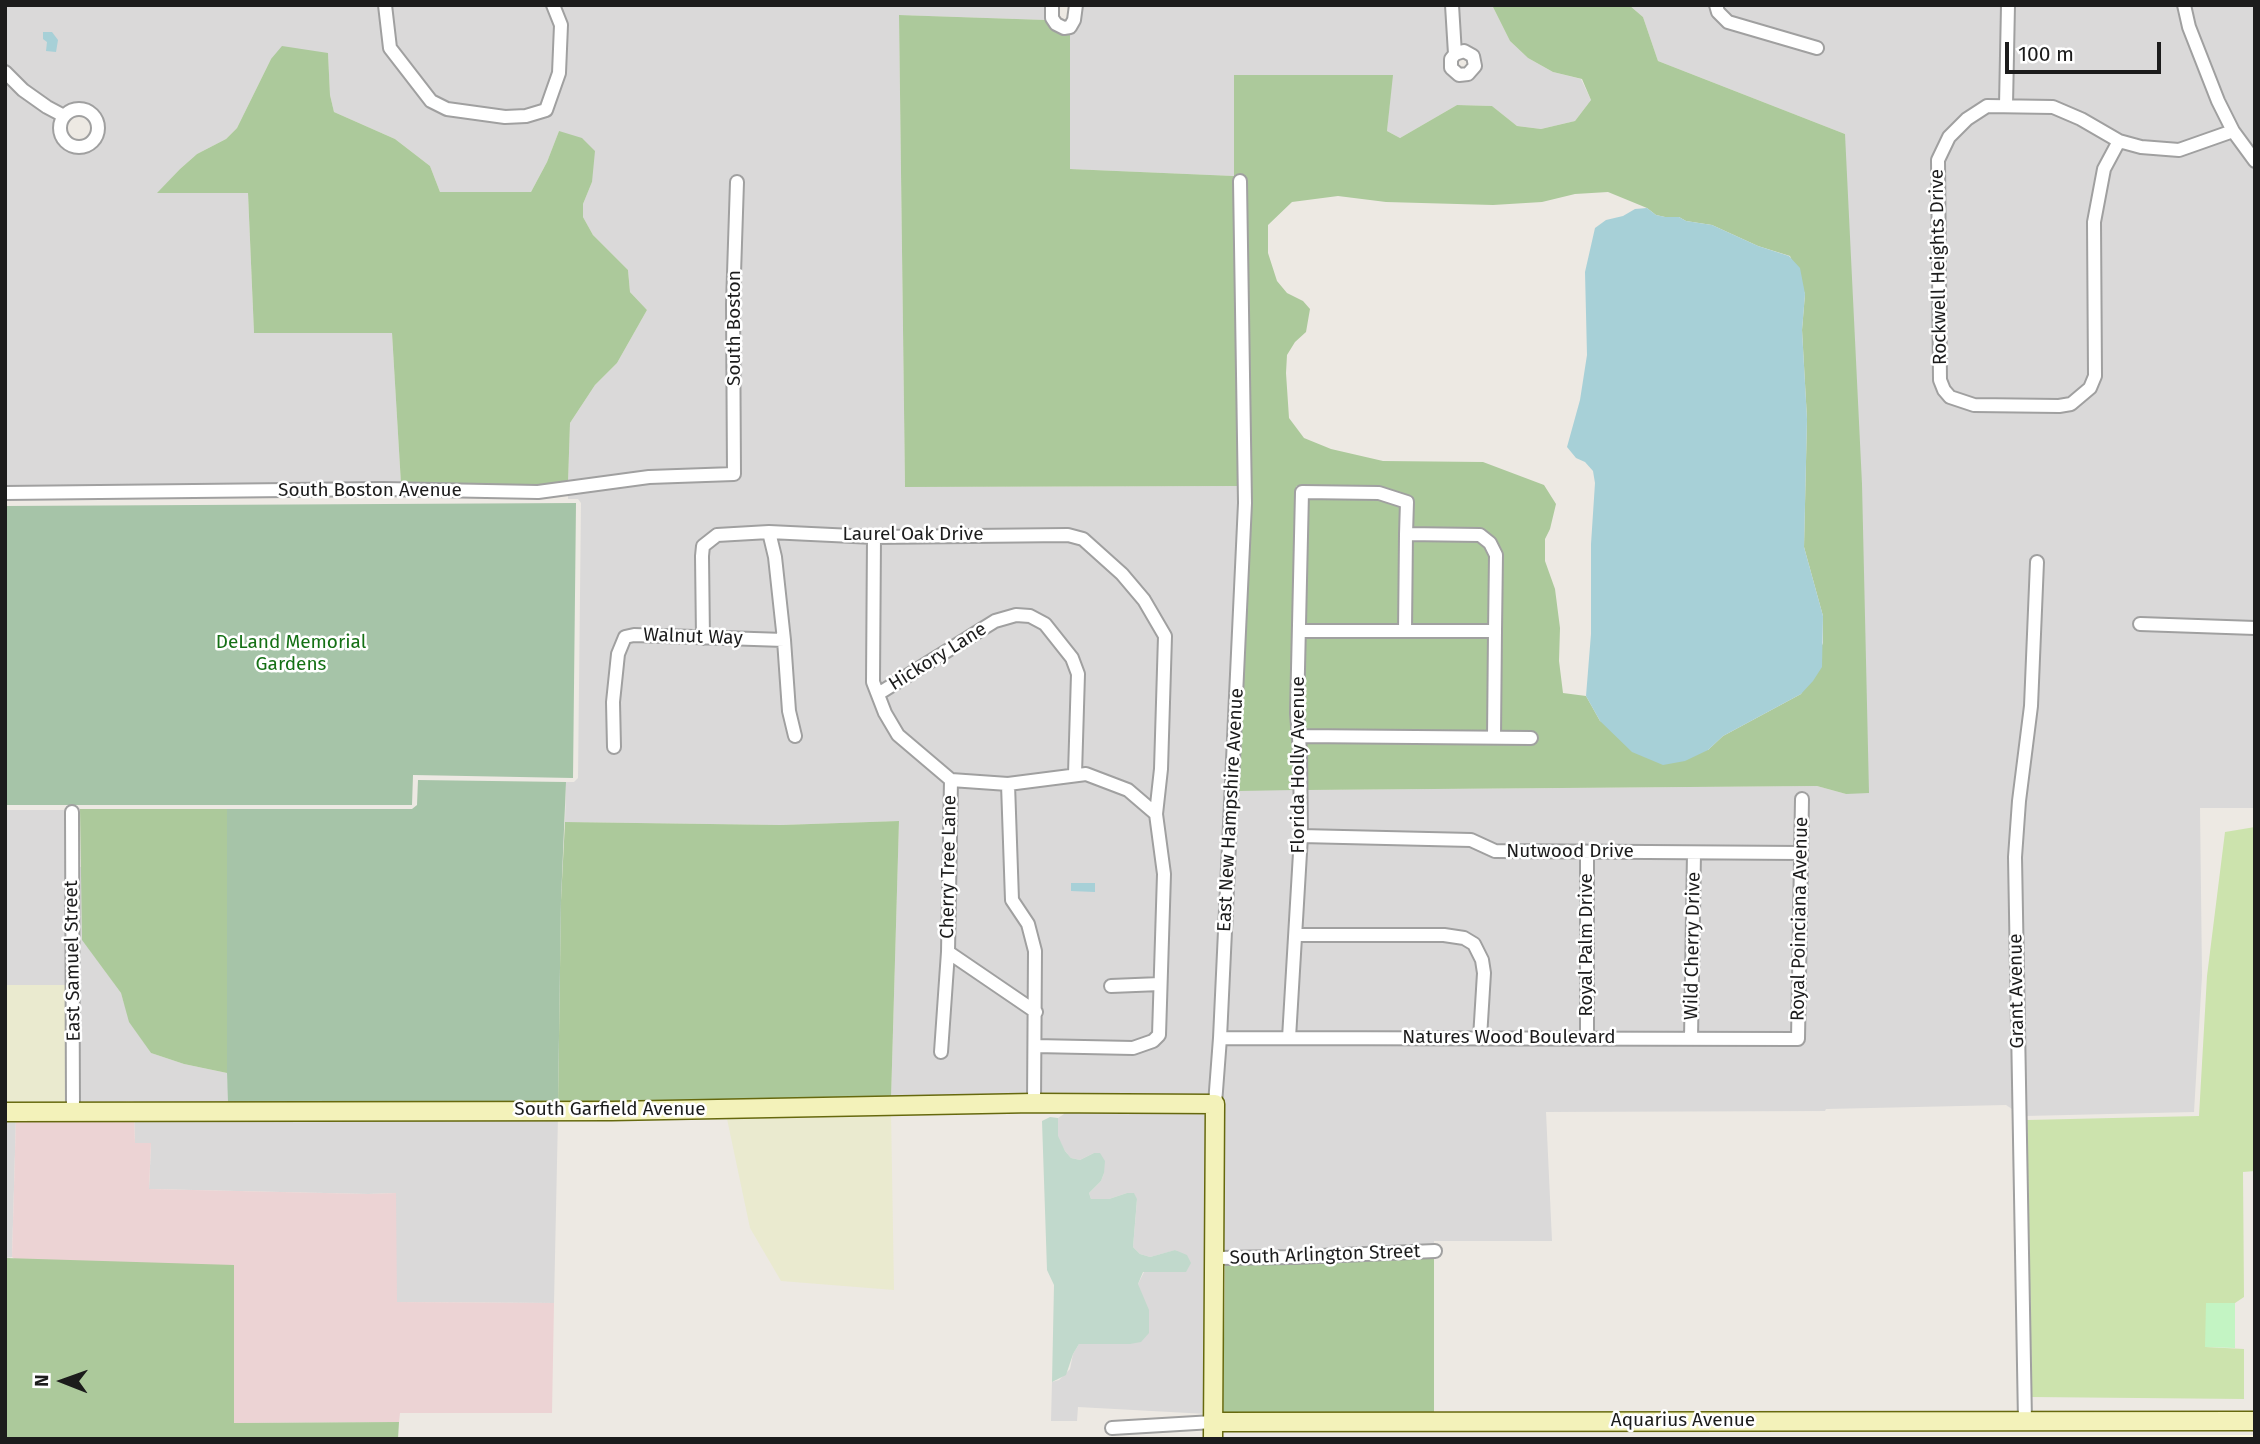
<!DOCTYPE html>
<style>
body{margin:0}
#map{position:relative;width:2260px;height:1444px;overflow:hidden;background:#ede9e3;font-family:"Fira Sans",sans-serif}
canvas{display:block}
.frame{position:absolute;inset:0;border:7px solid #1c1c1c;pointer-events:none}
.north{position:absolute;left:28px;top:1346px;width:70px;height:70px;-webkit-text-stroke:5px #fff;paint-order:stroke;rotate:271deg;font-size:19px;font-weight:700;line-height:28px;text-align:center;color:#1c1c1c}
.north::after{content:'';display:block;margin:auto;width:24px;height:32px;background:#1c1c1c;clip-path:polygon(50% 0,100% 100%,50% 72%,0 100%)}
.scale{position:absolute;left:2005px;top:42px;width:156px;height:32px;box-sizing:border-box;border:4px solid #1c1c1c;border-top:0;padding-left:9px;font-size:21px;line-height:24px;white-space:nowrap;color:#1c1c1c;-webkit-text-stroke:5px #fff;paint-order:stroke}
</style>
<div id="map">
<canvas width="2260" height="1444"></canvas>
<div class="frame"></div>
<div class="north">N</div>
<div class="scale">100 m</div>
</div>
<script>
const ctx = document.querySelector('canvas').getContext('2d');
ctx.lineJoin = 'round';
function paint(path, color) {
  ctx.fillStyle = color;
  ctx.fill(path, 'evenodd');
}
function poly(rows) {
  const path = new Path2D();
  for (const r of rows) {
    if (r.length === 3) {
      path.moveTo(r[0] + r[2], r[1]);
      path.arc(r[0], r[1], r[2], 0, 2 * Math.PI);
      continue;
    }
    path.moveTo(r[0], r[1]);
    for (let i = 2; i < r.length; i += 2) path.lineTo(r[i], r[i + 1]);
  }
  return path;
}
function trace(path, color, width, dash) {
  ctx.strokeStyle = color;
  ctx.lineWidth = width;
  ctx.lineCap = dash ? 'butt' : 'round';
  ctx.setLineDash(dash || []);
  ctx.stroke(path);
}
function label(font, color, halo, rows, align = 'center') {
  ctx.font = font + ' "Fira Sans",sans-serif';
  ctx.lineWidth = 5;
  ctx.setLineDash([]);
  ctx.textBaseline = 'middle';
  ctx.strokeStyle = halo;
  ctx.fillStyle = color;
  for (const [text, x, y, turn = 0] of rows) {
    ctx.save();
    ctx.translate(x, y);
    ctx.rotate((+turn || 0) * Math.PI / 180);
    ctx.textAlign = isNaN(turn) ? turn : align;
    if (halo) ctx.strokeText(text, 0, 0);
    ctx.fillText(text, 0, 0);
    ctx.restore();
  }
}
paint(poly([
 [5,5,380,5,384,48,412,86,446,114,505,123,548,115,552,112,565,74,560,5,1046,5,1046,20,899,15,905,487,1240,486,1238,790,1294,790,1295,836,1284,1032,1214,1043,1804,1045,1807,794,1796,794,1795,848,1497,846,1307,831,1306,790,1817,786,1846,794,1845,134,1658,61,1643,17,1629,5,1709,5,1713,14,1726,27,1820,55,1824,45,1732,17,1722,5,2002,5,2000,100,1987,100,1944,135,1932,160,1934,380,1938,392,1946,400,2059,411,2101,376,2100,222,2110,171,2122,148,2181,155,2231,138,2255,171,2255,623,2134,619,2134,629,2255,633,2255,808,2200,808,2202,976,2194,1112,2025,1116,2021,858,2025,802,2037,706,2043,557,2032,556,2025,705,2013,801,2009,857,2012,1109,2006,1105,1826,1109,1825,1111,1546,1112,1552,1241,1434,1241,1434,1246,1295,1252,1222,1252,1221,1099,1040,1098,1041,1052,1154,1048,1160,1044,1166,984,1170,875,1162,816,1164,814,1162,812,1167,769,1171,636,1149,598,1068,530,873,532,716,530,695,551,697,633,635,630,612,653,607,698,608,752,620,752,619,703,624,655,630,642,635,640,779,645,783,711,790,742,802,740,795,710,791,645,781,557,776,538,867,542,867,682,870,693,945,782,942,952,935,1056,947,1057,953,963,1030,1015,1028,1098,891,1100,899,821,781,825,565,822,566,782,574,782,578,778,581,503,578,499,568,499,568,494,649,483,741,478,739,304,743,177,731,177,727,303,728,469,568,483,570,423,595,385,617,363,647,310,630,292,628,270,593,235,583,217,583,204,592,182,559,131,547,162,531,192,440,192,430,166,395,139,334,112,330,95,328,53,271,59,237,128,226,139,197,154,180,169,158,193,248,193,254,333,392,333,401,484,5,487,5,80,56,118,54,125,56,135,66,148,82,152,90,150,99,142,104,126,102,118,94,108,76,104,63,109,27,86,8,67,5,63],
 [392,5,547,5,555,26,553,72,542,106,525,111,505,112,449,104,436,97,396,46],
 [1082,5,1446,5,1448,52,1444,64,1450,76,1461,81,1471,79,1477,74,1481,63,1480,56,1475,50,1469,46,1459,46,1458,5,1492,5,1510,41,1528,58,1553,72,1581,79,1591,100,1575,121,1541,129,1517,126,1492,106,1457,105,1400,138,1387,131,1392,75,1234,75,1234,176,1070,169,1070,32,1076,29,1080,22],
 [2014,5,2177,5,2184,29,2225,128,2178,145,2142,142,2121,136,2056,102,2012,100],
 [2190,5,2255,5,2255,151,2238,128,2224,99,2195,25],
 [1989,111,2051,112,2078,123,2111,143,2098,168,2088,221,2089,375,2085,385,2069,399,1975,400,1954,393,1946,379,1944,161,1954,140,1972,123],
 [764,538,769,558,778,635,709,633,709,549,719,540],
 [1067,540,1080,544,1117,578,1139,603,1159,637,1155,768,1151,802,1132,786,1093,770,1081,769,1083,672,1030,610,881,686,879,681,879,543],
 [1017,621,1028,621,1041,628,1067,660,1072,675,1069,770,1008,778,954,775,903,732,885,696,998,626],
 [1085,779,1124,794,1150,816,1158,875,1154,979,1104,982,1105,992,1153,990,1153,1033,1149,1037,1132,1043,1041,1041,1042,1014,1044,1011,1042,1010,1041,951,1034,923,1019,899,1014,788],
 [957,786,1002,789,1022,926,1029,951,1030,1001,954,950],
 [5,810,66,810,67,985,5,985],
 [1306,842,1470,845,1581,857,1581,1033,1487,1033,1490,974,1485,950,1480,942,1302,930],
 [1593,857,1688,858,1685,1034,1593,1033],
 [1700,858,1794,859,1792,1034,1697,1034],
 [78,867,82,867,83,940,121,993,130,1022,151,1053,184,1064,227,1073,229,1102,558,1104,134,1105,133,1101,79,1105],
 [1302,940,1443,941,1462,943,1474,953,1478,973,1474,1033,1296,1032],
 [1064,1109,1209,1109,1207,1414,1078,1407,1077,1421,1051,1421,1052,1382,1059,1380,1070,1369,1073,1354,1079,1344,1130,1344,1138,1284,1144,1272,1186,1272,1176,1250,1150,1257,1140,1254,1133,1247,1137,1200,1134,1194,1127,1193,1109,1199,1091,1199,1089,1193,1101,1181,1104,1173,1094,1153,1080,1160,1071,1158,1065,1151,1057,1136,1058,1118,1064,1114],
 [134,1116,558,1116,554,1303,396,1302,396,1193,368,1194,149,1189,151,1144,135,1143],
 [5,1117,16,1117,12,1257,5,1258]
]), '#dad9d9');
paint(poly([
 [134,1116,135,1143,151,1143,149,1189,368,1194,396,1193,397,1302,554,1303,552,1413,400,1413,399,1422,234,1423,12,1257,16,1117]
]), '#ecd3d4');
paint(poly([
 [2255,1435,2255,1439,1234,1439,1235,1438]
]), '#fcf9dd');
paint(poly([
 [5,985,67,985,67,1105,5,1106],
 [891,1111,894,1290,781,1281,750,1228,726,1114]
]), '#eaeacf');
paint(poly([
 [2255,827,2255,1171,2243,1172,2244,1297,2235,1303,2206,1304,2206,1347,2244,1349,2244,1399,2032,1397,2027,1120,2199,1116,2207,976,2225,832]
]), '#cce3ad');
paint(poly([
 [1492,5,1629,5,1643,17,1658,61,1845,134,1862,484,1869,793,1846,794,1817,786,1306,790,1305,741,1537,743,1537,733,1500,732,1495,542,1412,529,1414,499,1381,488,1296,486,1294,790,1238,791,1240,486,905,487,899,15,1046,20,1070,32,1070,169,1234,176,1234,75,1393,75,1387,131,1400,138,1457,105,1492,106,1517,126,1541,129,1575,121,1591,100,1582,79,1553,72,1528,58,1510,41],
 [1608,192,1647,208,1656,215,1665,217,1679,217,1686,221,1712,225,1758,246,1790,256,1805,294,1802,330,1807,419,1804,547,1823,616,1823,643,1801,694,1723,736,1708,750,1600,721,1586,696,1563,693,1559,661,1560,628,1555,589,1545,561,1545,539,1550,529,1556,504,1544,485,1483,462,1383,461,1331,449,1304,438,1289,418,1286,373,1287,355,1295,342,1306,332,1310,309,1303,301,1287,293,1277,281,1268,253,1268,225,1292,202,1338,196,1386,202,1493,205,1542,202,1575,194],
 [282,46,328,53,330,95,334,112,395,139,430,166,440,192,531,192,547,162,559,131,582,138,595,151,592,182,583,204,583,217,593,235,628,270,630,292,647,310,617,363,595,385,570,423,568,483,538,487,401,484,392,333,254,333,248,193,157,193,180,169,197,154,226,139,237,128,271,59],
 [1308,497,1378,498,1401,506,1399,626,1306,626],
 [1412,539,1478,541,1485,547,1490,556,1489,626,1411,626],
 [1489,636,1488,732,1305,731,1303,713,1306,637],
 [80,809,227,809,227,1073,184,1064,151,1053,129,1022,121,993,82,940],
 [899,821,891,1100,558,1104,561,900,565,822,781,825],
 [1434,1257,1434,1414,1223,1415,1225,1263],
 [5,1258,234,1265,234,1423,399,1422,398,1439,5,1439]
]), '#acc99b');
paint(poly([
 [1050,1117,1058,1118,1058,1136,1065,1151,1071,1158,1080,1160,1094,1153,1100,1153,1105,1161,1104,1173,1101,1181,1089,1193,1091,1199,1109,1199,1127,1193,1134,1193,1137,1199,1133,1247,1140,1254,1150,1257,1175,1250,1187,1255,1191,1263,1186,1272,1143,1272,1138,1284,1149,1310,1149,1333,1141,1342,1130,1344,1079,1344,1073,1354,1066,1375,1052,1382,1054,1285,1047,1270,1042,1121]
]), '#c1d9cc');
paint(poly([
 [576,503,573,778,413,775,412,805,5,805,5,506],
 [418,780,566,782,561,900,558,1104,228,1102,227,1073,227,809,412,809,417,805]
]), '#a6c4a8');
paint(poly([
 [2206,1303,2235,1303,2235,1348,2205,1347]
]), '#c3f4c3');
paint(poly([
 [43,32,52,32,58,40,56,52,46,51,47,42,43,39],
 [1647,208,1656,215,1665,217,1679,217,1686,221,1712,225,1758,246,1789,256,1800,268,1805,294,1802,330,1807,419,1804,547,1823,616,1822,667,1813,681,1801,694,1723,736,1708,750,1685,761,1663,765,1632,752,1600,721,1586,696,1591,634,1591,544,1595,483,1593,471,1585,462,1576,458,1567,447,1580,400,1587,355,1585,272,1595,228,1606,220,1623,216,1635,209],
 [1071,883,1095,883,1095,892,1071,891]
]), '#a7d0d7');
const street = poly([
 [385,5,390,48,431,101,447,109,505,117,526,116,546,110,559,73,561,25,553,5],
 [1052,5,1052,18,1056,24,1064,28,1070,27,1074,20,1076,5],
 [1452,5,1455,54,1451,59,1451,68,1459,75,1468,74,1475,66,1473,56,1464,51,1455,54],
 [1716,5,1718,12,1728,22,1817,48],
 [2184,5,2189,27,2218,101,2233,131,2255,161],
 [5,72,23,90,47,107,64,116],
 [2006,105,2008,5],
 [79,128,19],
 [2119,141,2104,169,2094,222,2095,376,2090,388,2071,404,2059,406,1974,405,1950,397,1944,390,1940,380,1938,160,1949,137,1967,119,1987,106,2053,107,2081,119,2119,141,2141,147,2179,150,2233,131],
 [5,493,383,489,538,492,649,477,734,474,733,304,737,182],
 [769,532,775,557,784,640],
 [874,537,873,682,885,713,898,735,951,780,948,952,1036,1012],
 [2140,624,2255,628],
 [1300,631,1405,631],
 [703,638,702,556,703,546,717,535,769,532,874,537,1068,535,1083,539,1122,574,1144,600,1165,636,1161,769,1156,814,1164,874,1159,1035,1153,1041,1133,1048,1035,1046],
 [878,694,995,621,1016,615,1030,616,1045,624,1072,658,1078,674,1075,774],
 [1299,736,1531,738],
 [1494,737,1495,631,1496,555,1490,543,1480,535,1406,534,1405,631,1495,631],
 [614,747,613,702,618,654,625,637,634,635,784,640,789,711,795,736],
 [951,780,1008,784,1086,774,1128,790,1156,814],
 [1008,784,1012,900,1028,924,1035,951,1034,1103],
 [72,812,73,1110],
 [1301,836,1471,840,1495,851,1801,853],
 [1587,852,1587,1039],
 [1296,935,1444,935,1464,938,1474,944,1482,960,1484,973,1480,1038],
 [1111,986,1160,984],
 [1220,1038,1798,1039,1802,799],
 [1289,1038,1301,836,1300,751,1297,713,1302,492,1379,493,1407,502,1406,534],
 [1691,1039,1694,853],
 [941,1052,948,952],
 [1215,1104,1220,1038,1245,503,1240,181],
 [1215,1258,1295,1257,1435,1251],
 [2025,1421,2015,857,2019,801,2031,706,2037,562],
 [1112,1428,1213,1422]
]);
const secondary = poly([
 [5,1112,612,1111,1034,1103,1215,1104,1213,1439],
 [1213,1422,2255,1421]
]);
trace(street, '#a0a0a0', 16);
trace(secondary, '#66690e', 21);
trace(street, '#fff', 12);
trace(secondary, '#f3f2ba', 18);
label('19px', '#1c1c1c', '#fff', [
 ["Rockwell Heights Drive",1939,267,-91],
 ["South Boston",735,328,-90],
 ["South Boston Avenue",370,491],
 ["Laurel Oak Drive",913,535],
 ["Walnut Way",693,637,2],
 ["Hickory Lane",938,657,-32],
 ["Florida Holly Avenue",1299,765,-90],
 ["East New Hampshire Avenue",1231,810,-87],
 ["Nutwood Drive",1570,852],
 ["Cherry Tree Lane",949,867,-89],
 ["Royal Poinciana Avenue",1800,919,-89],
 ["Royal Palm Drive",1587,945,-90],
 ["Wild Cherry Drive",1693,946,-89],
 ["East Samuel Street",73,961,-91],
 ["Grant Avenue",2017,991,-91],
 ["Natures Wood Boulevard",1509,1038],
 ["South Garfield Avenue",610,1110],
 ["South Arlington Street",1325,1255,-2],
 ["Aquarius Avenue",1683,1421]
]);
label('19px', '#147015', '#fff', [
 ["DeLand Memorial",291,643],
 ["Gardens",291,665]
]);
</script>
